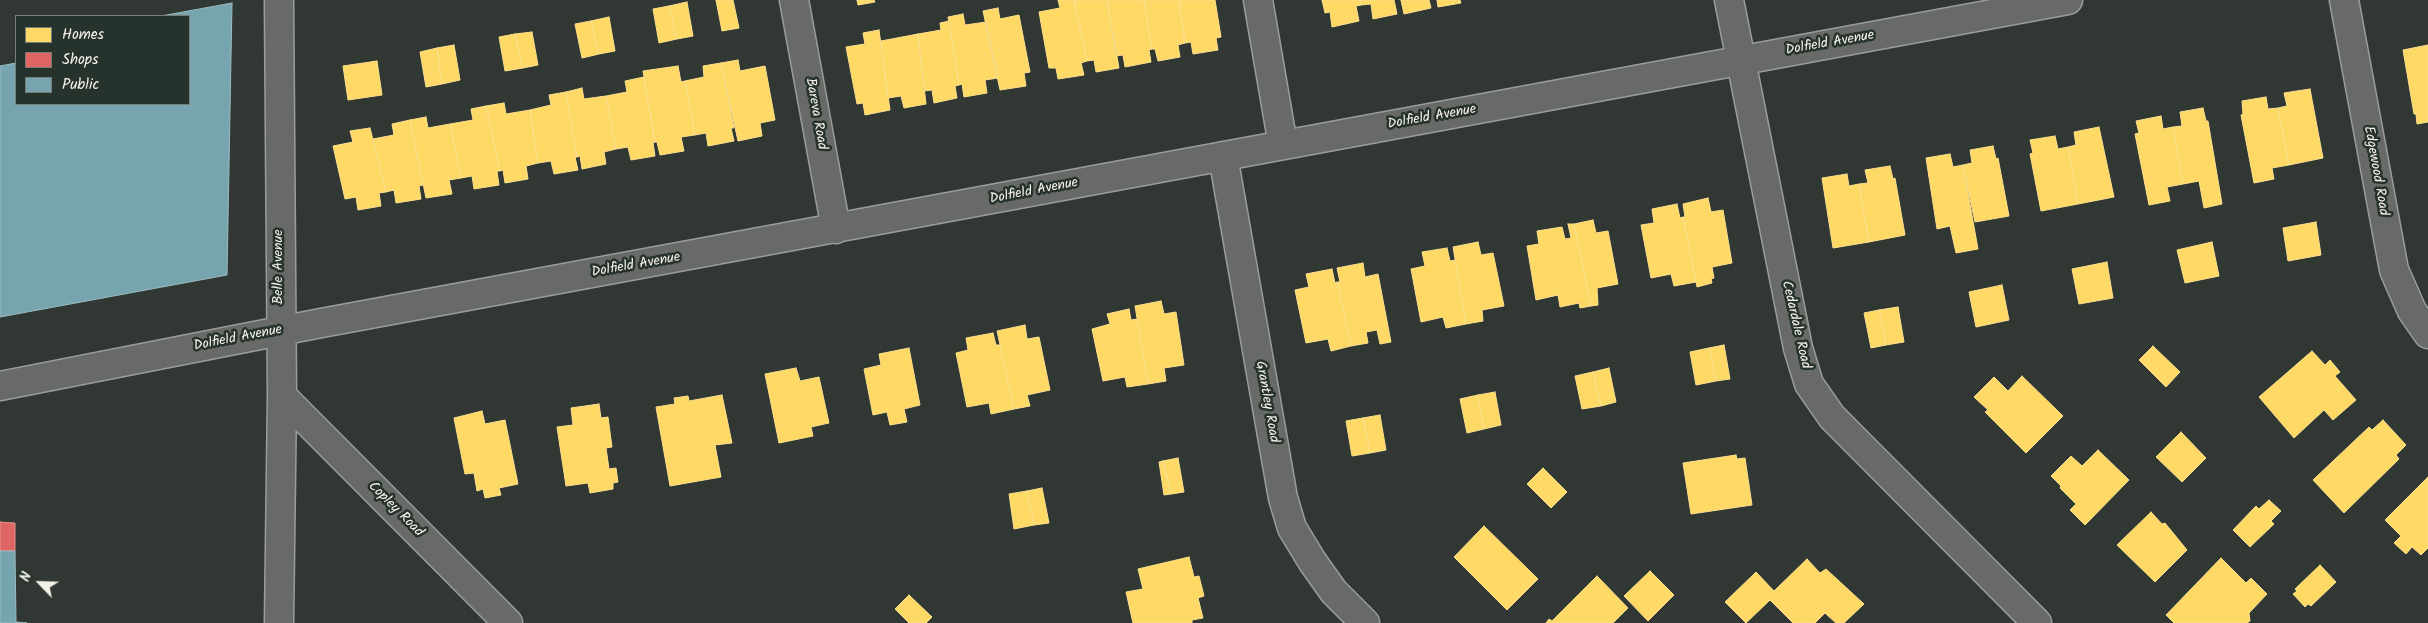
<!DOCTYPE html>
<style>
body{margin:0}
#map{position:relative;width:2428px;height:623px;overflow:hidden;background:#313834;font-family:Kalam,sans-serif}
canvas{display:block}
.legend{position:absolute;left:15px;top:15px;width:175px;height:90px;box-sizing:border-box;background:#26332d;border:1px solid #787f78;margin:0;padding:6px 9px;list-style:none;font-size:15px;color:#f4f1e8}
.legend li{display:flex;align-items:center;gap:10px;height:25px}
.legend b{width:25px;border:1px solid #787f78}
.north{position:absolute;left:15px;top:558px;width:50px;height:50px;-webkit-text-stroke:4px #26332d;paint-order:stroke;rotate:294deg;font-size:14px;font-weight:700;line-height:20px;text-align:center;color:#f4f1e8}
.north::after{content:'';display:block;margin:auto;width:18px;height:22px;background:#f4f1e8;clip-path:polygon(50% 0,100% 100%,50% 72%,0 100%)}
</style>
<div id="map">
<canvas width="2428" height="623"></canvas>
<ul class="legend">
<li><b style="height:14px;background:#ffd966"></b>Homes</li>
<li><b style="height:14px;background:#e06666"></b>Shops</li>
<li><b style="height:14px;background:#76a5af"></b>Public</li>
</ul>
<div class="north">N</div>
</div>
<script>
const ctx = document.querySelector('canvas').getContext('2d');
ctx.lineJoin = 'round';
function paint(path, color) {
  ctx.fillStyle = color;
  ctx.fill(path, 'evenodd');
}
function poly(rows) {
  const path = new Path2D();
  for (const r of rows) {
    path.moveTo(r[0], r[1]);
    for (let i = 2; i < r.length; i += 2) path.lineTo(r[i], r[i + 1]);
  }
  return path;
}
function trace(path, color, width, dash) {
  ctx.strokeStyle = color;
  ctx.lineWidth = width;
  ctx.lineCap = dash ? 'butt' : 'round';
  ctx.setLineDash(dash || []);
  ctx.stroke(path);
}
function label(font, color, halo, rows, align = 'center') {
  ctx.font = font + ' Kalam,sans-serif';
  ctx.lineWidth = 5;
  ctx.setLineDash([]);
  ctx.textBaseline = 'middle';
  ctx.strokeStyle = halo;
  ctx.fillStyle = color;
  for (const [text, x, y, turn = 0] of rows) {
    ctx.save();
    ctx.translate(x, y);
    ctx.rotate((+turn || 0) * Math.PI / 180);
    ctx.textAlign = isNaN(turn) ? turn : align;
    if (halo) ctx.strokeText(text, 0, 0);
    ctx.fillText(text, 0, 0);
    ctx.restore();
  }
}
const homes = poly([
 [716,0,733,0,739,28,722,31,716,0],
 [857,0,874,0,875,2,858,5,857,0],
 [1058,0,1074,0,1087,61,1081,63,1084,75,1058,79,1056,68,1049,68,1039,12,1060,8,1058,0],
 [1074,0,1107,0,1119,68,1096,72,1094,60,1087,61,1074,0],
 [1107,0,1144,0,1152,49,1149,50,1151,62,1125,67,1123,55,1116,56,1107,0],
 [1144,0,1179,0,1185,43,1178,45,1180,57,1158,61,1155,49,1152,49,1144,0],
 [1179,0,1215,0,1221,37,1216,38,1218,50,1193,54,1191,42,1185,43,1179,0],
 [1322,0,1360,0,1361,5,1356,6,1359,21,1332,27,1330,12,1325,13,1322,0],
 [1360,0,1394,0,1397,14,1373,19,1371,4,1361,5,1360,0],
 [1401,0,1429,0,1431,8,1404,14,1401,0],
 [1437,0,1460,0,1461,3,1438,7,1437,0],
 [687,2,693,36,677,39,669,6,687,2],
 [669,6,677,39,659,43,653,9,669,6],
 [998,8,1000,19,1019,15,1030,72,1024,73,1026,86,1000,90,983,11,998,8],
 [963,14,965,25,986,22,998,78,985,80,987,93,964,97,962,84,959,85,948,17,963,14],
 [609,17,615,51,599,54,591,21,609,17],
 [591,21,599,54,582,58,575,24,591,21],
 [949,21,959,85,955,86,957,98,934,103,932,90,924,91,918,34,941,30,940,23,949,21],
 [879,30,890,110,865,115,863,103,857,104,846,47,865,44,863,33,879,30],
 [532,32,538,65,523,68,515,34,532,32],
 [515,34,523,68,505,71,499,37,515,34],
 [918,34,926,104,904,108,901,96,888,98,881,41,918,34],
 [454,45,460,80,442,84,437,48,454,45],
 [2428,45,2428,122,2417,124,2416,114,2414,114,2403,50,2428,45],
 [437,48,442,84,426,87,420,52,437,48],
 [738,60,740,71,765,66,775,120,760,123,762,136,738,141,721,63,738,60],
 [377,61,382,95,348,100,343,66,377,61],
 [721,63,734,128,731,128,734,141,708,146,706,133,695,135,685,81,704,77,703,66,721,63],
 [678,66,681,82,685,81,695,135,681,137,684,151,660,155,657,142,655,142,643,71,678,66],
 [644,77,655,142,653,143,655,156,631,160,628,147,616,149,606,96,627,92,625,81,644,77],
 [582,88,584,99,606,96,616,149,604,152,606,164,582,169,580,156,577,157,566,92,582,88],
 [2310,89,2323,158,2289,165,2278,108,2287,106,2284,93,2310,89],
 [566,92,577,157,575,157,578,170,554,174,551,161,538,163,530,110,551,105,549,95,566,92],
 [2266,97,2268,109,2278,108,2289,165,2272,168,2274,179,2254,183,2241,115,2243,114,2242,101,2266,97],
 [504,103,506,114,530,110,538,163,526,166,528,179,505,183,503,170,500,171,486,106,504,103],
 [486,106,500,171,497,171,499,185,474,189,472,176,461,178,450,124,473,120,471,109,486,106],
 [2203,108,2206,121,2208,121,2222,204,2204,208,2199,181,2183,184,2173,127,2182,126,2180,112,2203,108],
 [2161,116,2163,129,2173,127,2183,184,2167,187,2170,201,2149,205,2135,134,2139,133,2136,121,2161,116],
 [426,117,428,128,450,124,461,178,449,180,452,194,426,198,410,120,426,117],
 [410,120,423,185,419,186,421,199,396,203,394,190,386,192,373,139,394,135,392,124,410,120],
 [2099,127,2114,197,2078,204,2068,147,2076,145,2074,132,2099,127],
 [370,128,386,192,379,193,381,206,358,210,356,197,345,199,333,146,353,142,350,131,370,128],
 [2055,136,2058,149,2068,147,2078,204,2041,211,2030,154,2033,153,2030,140,2055,136],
 [1993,146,1996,159,1998,158,2009,216,1975,222,1963,165,1972,163,1970,150,1993,146],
 [1950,154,1953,167,1963,165,1978,249,1956,253,1950,226,1937,229,1926,158,1950,154],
 [1890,166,1893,179,1895,178,1905,235,1869,242,1859,184,1868,183,1865,170,1890,166],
 [1847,174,1849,186,1859,184,1869,242,1833,248,1822,178,1847,174],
 [1708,198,1711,212,1723,210,1732,263,1712,267,1714,278,1711,279,1712,283,1697,287,1683,217,1685,217,1683,204,1708,198],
 [1677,204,1680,218,1683,217,1696,282,1674,286,1671,274,1651,278,1641,225,1654,223,1652,209,1677,204],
 [1593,220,1596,233,1608,231,1618,284,1597,288,1598,305,1591,306,1574,224,1593,220],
 [2316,222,2321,255,2288,261,2283,228,2316,222],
 [1568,224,1574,224,1591,306,1580,308,1579,303,1560,307,1558,295,1536,300,1527,246,1539,244,1537,231,1562,227,1565,239,1571,238,1568,224],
 [1478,242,1481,255,1493,253,1504,306,1482,310,1483,321,1466,324,1453,247,1478,242],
 [2212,242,2219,276,2185,283,2177,250,2212,242],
 [1447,248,1450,261,1455,260,1466,324,1446,328,1443,317,1421,322,1411,269,1425,266,1422,252,1447,248],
 [2107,262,2113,298,2079,304,2072,269,2107,262],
 [1363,263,1365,277,1378,274,1391,342,1380,344,1377,330,1366,332,1368,343,1351,346,1337,282,1340,282,1337,268,1363,263],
 [1332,269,1335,283,1337,282,1351,346,1331,351,1328,339,1306,343,1295,290,1309,287,1306,274,1332,269],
 [2002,285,2009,320,1976,327,1969,292,2002,285],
 [1161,301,1164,314,1176,312,1184,365,1164,368,1166,381,1148,384,1135,306,1161,301],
 [1898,307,1904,342,1886,345,1879,310,1898,307],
 [1129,309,1131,320,1137,319,1148,384,1127,387,1125,377,1103,381,1092,329,1110,324,1107,314,1129,309],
 [1879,310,1886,345,1871,348,1864,313,1879,310],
 [1025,325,1027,339,1039,337,1050,390,1027,395,1030,406,1014,409,997,331,1025,325],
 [993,333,996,345,1000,345,1014,409,991,414,989,403,967,407,956,353,968,350,966,338,993,333],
 [1724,345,1730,379,1716,381,1709,348,1724,345],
 [2153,346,2180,372,2166,387,2139,360,2153,346],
 [909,348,920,405,904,409,907,422,890,425,887,412,873,415,864,369,881,365,879,354,909,348],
 [1709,348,1716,381,1696,385,1690,352,1709,348],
 [2312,351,2325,365,2330,360,2340,372,2335,376,2356,400,2333,420,2324,410,2294,438,2259,397,2312,351],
 [796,368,800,381,819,377,829,423,811,427,813,436,779,443,765,374,796,368],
 [1609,368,1616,402,1601,406,1593,372,1609,368],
 [1593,372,1601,406,1582,409,1575,376,1593,372],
 [2022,376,2063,416,2026,453,1985,412,1988,410,1974,397,1994,377,2008,391,2022,376],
 [1495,392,1501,425,1484,429,1478,395,1495,392],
 [722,395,732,443,715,445,721,477,670,486,656,407,675,404,674,398,688,396,689,401,722,395],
 [1478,395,1484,429,1467,433,1460,399,1478,395],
 [599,404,601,418,608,417,612,447,606,448,609,469,616,468,618,482,613,483,613,489,590,493,588,483,566,486,557,427,573,425,571,408,599,404],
 [482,411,485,424,505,420,518,484,499,488,501,495,485,498,483,489,477,491,474,473,465,474,454,418,482,411],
 [1380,415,1386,450,1370,453,1363,418,1380,415],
 [1363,418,1370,453,1352,456,1346,421,1363,418],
 [2383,420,2406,445,2396,455,2399,459,2344,513,2313,480,2369,427,2372,430,2383,420],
 [2181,432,2206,458,2182,482,2156,457,2181,432],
 [2098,450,2129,480,2085,525,2070,510,2076,504,2060,488,2061,486,2051,476,2071,456,2082,466,2098,450],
 [1736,455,1737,459,1745,458,1752,505,1691,514,1683,463,1736,455],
 [1178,458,1184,492,1171,494,1163,461,1178,458],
 [1163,461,1171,494,1164,495,1159,462,1163,461],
 [1543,468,1567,492,1551,508,1527,484,1543,468],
 [2428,477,2428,548,2421,555,2412,547,2406,554,2394,543,2401,536,2385,520,2428,477],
 [1042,488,1049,523,1034,525,1027,491,1042,488],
 [1027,491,1034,525,1014,529,1009,494,1027,491],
 [2269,500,2281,511,2271,521,2274,524,2250,547,2233,530,2256,506,2259,509,2269,500],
 [2151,512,2162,524,2165,523,2187,550,2155,582,2117,545,2151,512],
 [1484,526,1538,579,1507,610,1454,557,1484,526],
 [1189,557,1194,577,1199,576,1204,596,1198,598,1203,618,1192,620,1192,623,1133,623,1126,592,1143,589,1138,569,1189,557],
 [2221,558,2246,583,2251,578,2267,594,2249,613,2250,621,2247,623,2174,623,2166,615,2221,558],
 [1807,559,1820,573,1826,569,1864,604,1844,623,1836,623,1825,613,1815,623,1793,623,1770,600,1746,623,1725,602,1756,572,1774,591,1807,559],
 [2320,565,2336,582,2311,606,2308,604,2305,607,2293,594,2297,591,2295,589,2320,565],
 [1650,571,1674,595,1648,621,1624,596,1650,571],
 [1597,576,1628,608,1613,623,1546,623,1549,619,1552,621,1597,576],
 [909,595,932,617,926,623,909,623,895,609,909,595]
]);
paint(homes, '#ffd966');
trace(homes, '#fce08d', 1);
const shops = poly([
 [0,522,15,523,15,551,0,551,0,522]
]);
paint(shops, '#e06666');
trace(shops, '#e6908d', 1);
const public = poly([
 [232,3,227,275,0,317,0,66,16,63,16,104,189,104,189,16,161,16,232,3],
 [0,551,15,551,16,622,27,623,0,623,0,551]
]);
paint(public, '#76a5af');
trace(public, '#9cbcc0', 1);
const minor = poly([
 [794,0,836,229],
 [1258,0,1283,145],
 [1729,0,1798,348,1809,384,1832,417,2037,623],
 [2344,0,2394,270,2412,311,2428,334],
 [1223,156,1283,498,1292,528,1312,561,1334,592,1365,623],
 [0,386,316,324,2068,0],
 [282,396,508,623],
 [279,623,282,396,279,0]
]);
trace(minor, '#9a9d99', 31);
trace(minor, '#676a66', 28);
label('14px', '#f4f1e8', '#26332d', [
 ["Dolfield Avenue",1830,44,-10],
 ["Bareva Road",815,114,80],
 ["Dolfield Avenue",1432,118,-10],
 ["Edgewood Road",2375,171,80],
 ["Dolfield Avenue",1034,192,-11],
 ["Dolfield Avenue",636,266,-10],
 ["Belle Avenue",280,267,-90],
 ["Cedardale Road",1795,325,77],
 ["Dolfield Avenue",238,339,-11],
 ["Grantley Road",1266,402,80],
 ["Copley Road",395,510,45]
]);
</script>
